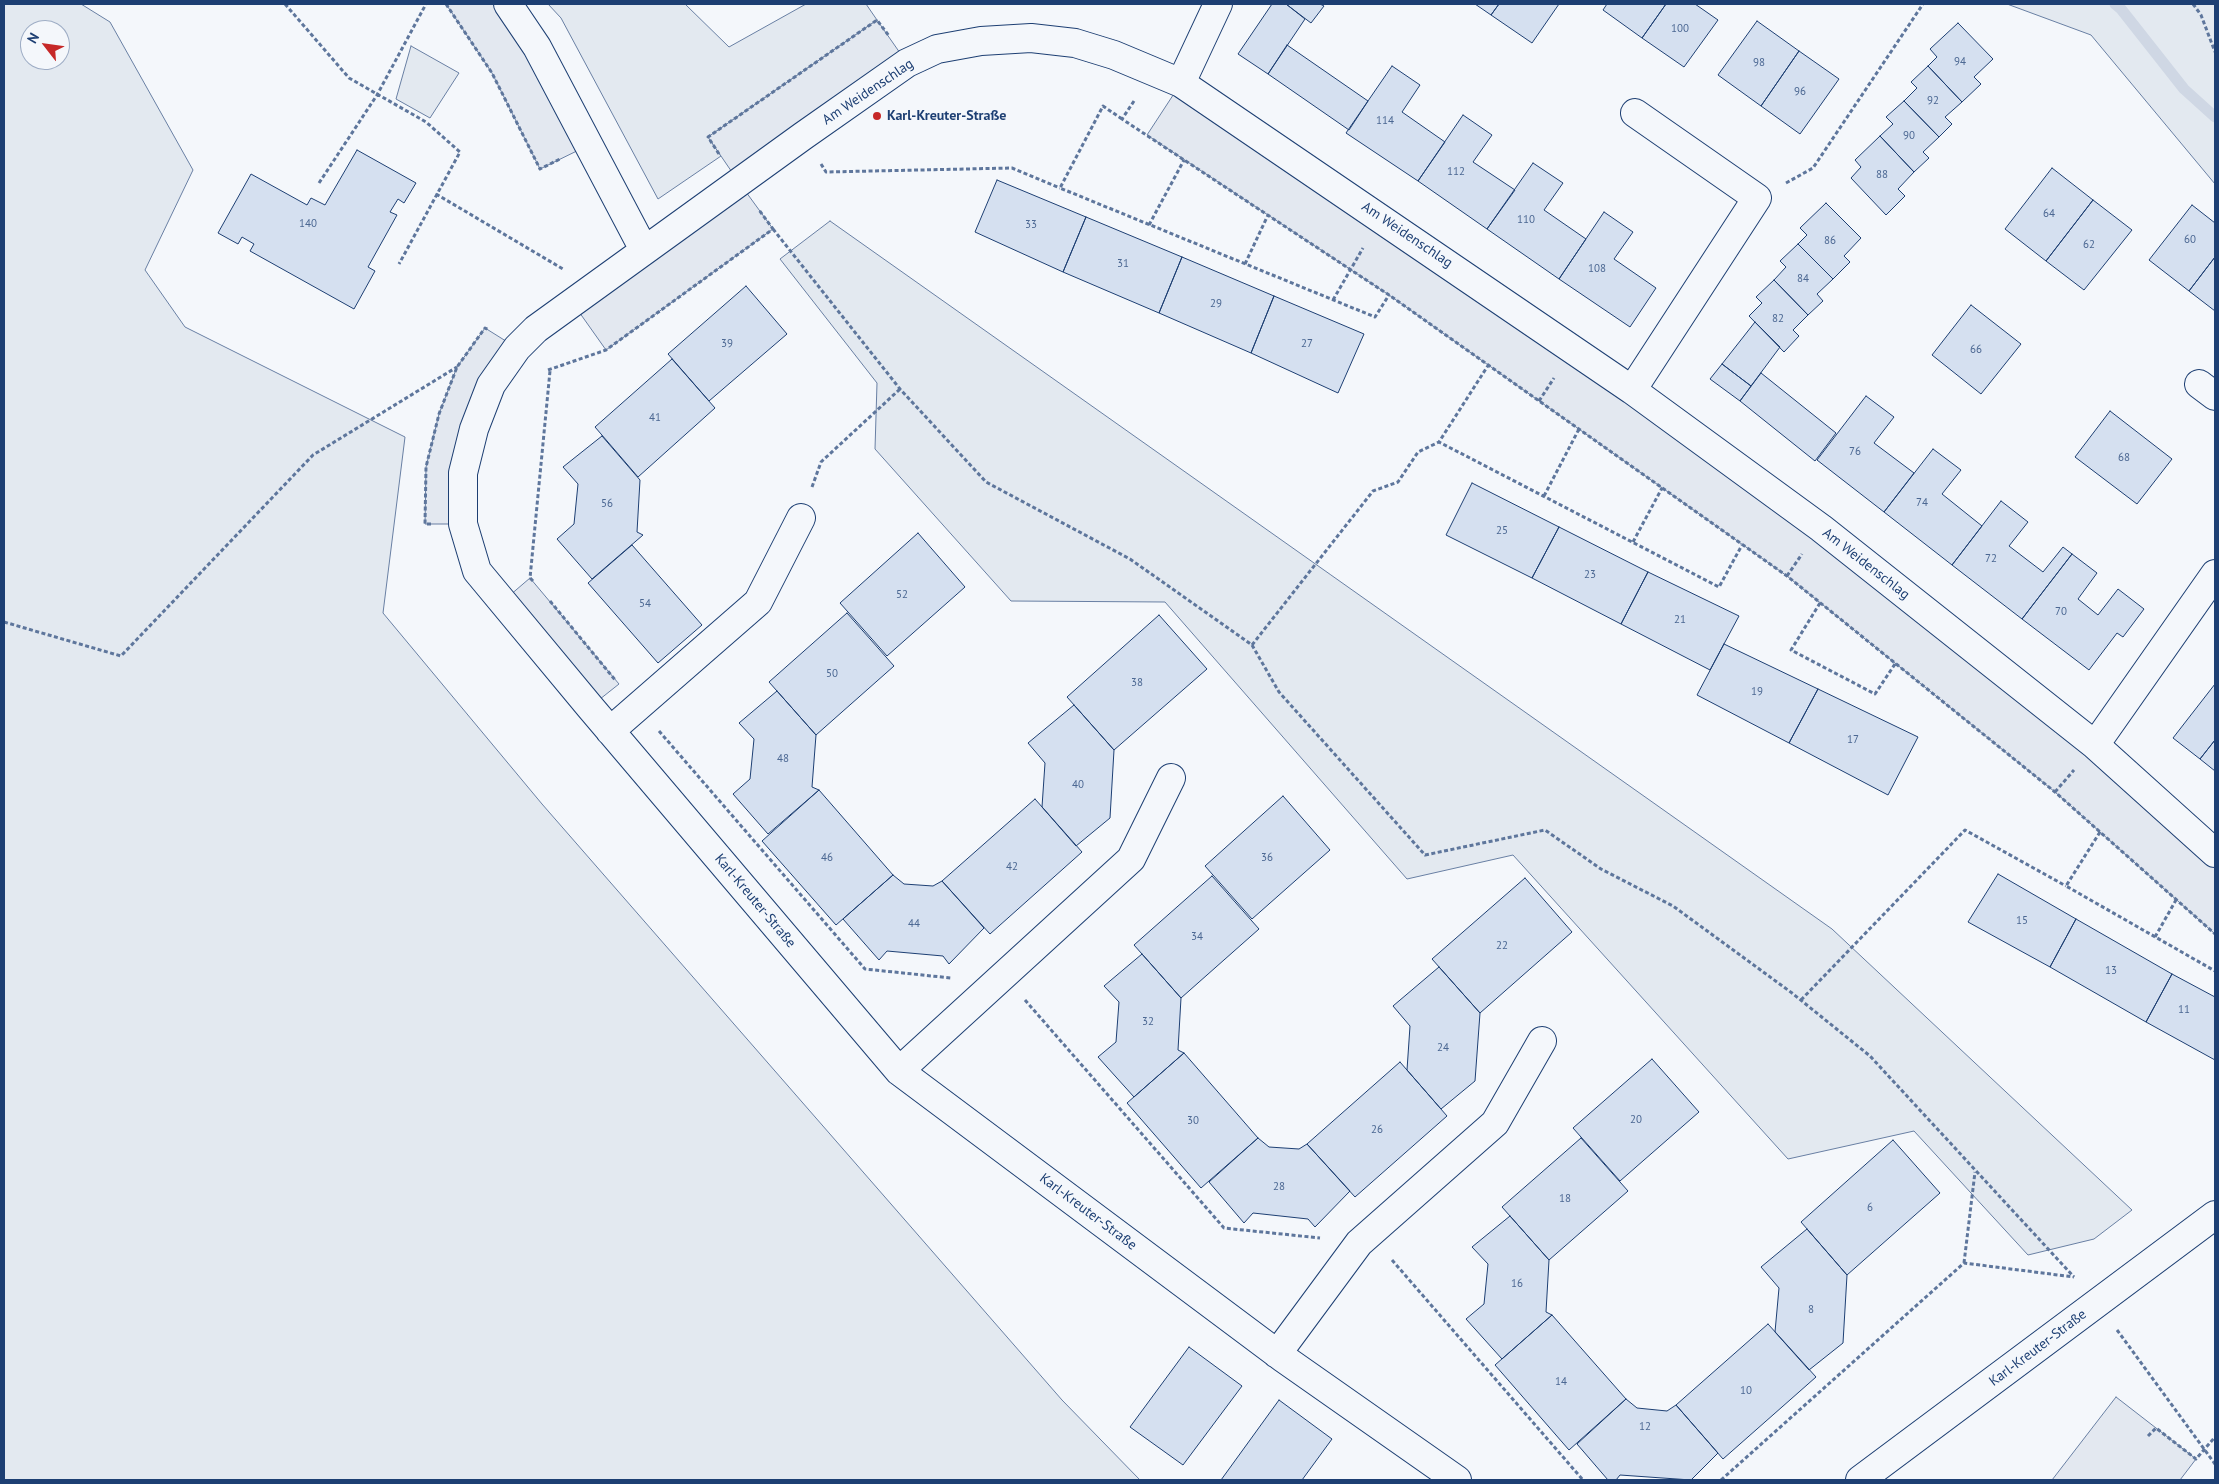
<!DOCTYPE html>
<meta charset="utf-8">
<style>
body{margin:0}
#map{position:relative;width:2219px;height:1484px;overflow:hidden;background:#f4f7fb;font-family:"PT Sans",sans-serif}
canvas{display:block}
.frame{position:absolute;inset:0;border:5px solid #1d3f73;pointer-events:none}
.north{position:absolute;left:20px;top:20px;width:50px;height:50px;box-sizing:border-box;background:#f4f7fb;border:1px solid #9eadc5;border-radius:50%;rotate:300deg;font-size:14px;font-weight:700;line-height:20px;text-align:center;color:#1d3f73}
.north::after{content:'';display:block;margin:auto;width:18px;height:22px;background:#c62828;clip-path:polygon(50% 0,100% 100%,50% 72%,0 100%)}
</style>
<div id="map">
<canvas width="2219" height="1484"></canvas>
<div class="frame"></div>
<div class="north">N</div>
</div>
<script>
const ctx = document.querySelector('canvas').getContext('2d');
ctx.lineJoin = 'round';
function paint(path, color) {
  ctx.fillStyle = color;
  ctx.fill(path, 'evenodd');
}
function poly(rows) {
  const path = new Path2D();
  for (const r of rows) {
    path.moveTo(r[0], r[1]);
    for (let i = 2; i < r.length; i += 2) path.lineTo(r[i], r[i + 1]);
  }
  return path;
}
function trace(path, color, width, dash) {
  ctx.strokeStyle = color;
  ctx.lineWidth = width;
  ctx.lineCap = dash ? 'butt' : 'round';
  ctx.setLineDash(dash || []);
  ctx.stroke(path);
}
function label(font, color, halo, rows, align = 'center') {
  ctx.font = font + ' "PT Sans",sans-serif';
  ctx.lineWidth = 4;
  ctx.setLineDash([]);
  ctx.textBaseline = 'middle';
  ctx.strokeStyle = halo;
  ctx.fillStyle = color;
  for (const [text, x, y, turn = 0] of rows) {
    ctx.save();
    ctx.translate(x, y);
    ctx.rotate((+turn || 0) * Math.PI / 180);
    ctx.textAlign = isNaN(turn) ? turn : align;
    if (halo) ctx.strokeText(text, 0, 0);
    ctx.fillText(text, 0, 0);
    ctx.restore();
  }
}
const green = poly([
 [4,4,81,4,110,22,193,170,145,270,185,327,405,437,383,613,542,804,1062,1400,1140,1480,4,1480,4,4],
 [30,30,60,30,60,60,30,60,30,30],
 [548,4,685,4,729,47,806,4,866,4,877,20,708,137,721,156,658,199,561,18,548,4],
 [2007,4,2215,4,2215,184,2091,35,2007,4],
 [411,46,459,73,430,118,396,99,411,46],
 [830,221,1832,929,2132,1210,2094,1239,2028,1255,1914,1131,1788,1159,1513,855,1407,879,1165,602,1011,601,875,449,877,383,780,259,830,221]
]);
paint(green, '#e3e9f0');
trace(green, '#687fa3', 1);
const parking = poly([
 [446,4,508,4,589,145,540,169,492,73,446,4],
 [877,20,907,63,738,181,773,229,606,350,572,302,738,181,708,137,877,20],
 [1181,83,1574,349,2215,853,2215,934,2055,792,1787,576,1389,295,1147,135,1181,83],
 [485,328,517,348,491,385,463,524,425,524,426,467,439,414,457,367,485,328],
 [530,578,619,684,590,707,502,602,530,578],
 [2116,1397,2196,1459,2180,1480,2052,1480,2116,1397]
]);
paint(parking, '#e3e8f0');
trace(parking, '#687fa3', 1);
trace(poly([
 [2115,4,2121,9,2184,89,2215,117]
]), '#cfd7e4', 11);
const building = poly([
 [1272,4,1286,4,1305,19,1268,74,1238,54,1272,4],
 [1286,4,1320,4,1324,6,1311,23,1286,4],
 [1475,4,1499,4,1491,15,1475,4],
 [1499,4,1559,4,1532,43,1491,15,1499,4],
 [1607,4,1666,4,1642,38,1603,10,1607,4],
 [1666,4,1695,4,1718,20,1684,67,1642,38,1666,4],
 [1757,21,1799,51,1761,106,1718,75,1757,21],
 [1958,23,1993,59,1974,77,1981,84,1962,102,1928,66,1937,57,1930,49,1958,23],
 [1287,45,1368,101,1349,130,1268,74,1287,45],
 [1799,51,1839,79,1800,134,1761,106,1799,51],
 [1392,66,1420,85,1402,112,1445,142,1418,181,1346,133,1392,66],
 [1928,66,1962,102,1945,117,1952,124,1939,137,1904,101,1917,88,1911,82,1928,66],
 [1904,101,1939,137,1923,152,1929,158,1914,172,1880,136,1893,124,1886,117,1904,101],
 [1463,115,1492,135,1473,162,1515,190,1487,229,1418,181,1463,115],
 [1880,136,1914,172,1898,189,1905,196,1886,215,1851,178,1861,167,1855,160,1880,136],
 [357,150,416,183,404,203,398,199,390,212,397,215,368,267,375,271,354,309,250,251,254,244,242,237,238,244,218,233,251,174,307,205,311,198,325,205,357,150],
 [1533,163,1563,183,1544,210,1586,239,1559,279,1487,229,1533,163],
 [2052,168,2093,200,2046,261,2005,229,2052,168],
 [997,180,1086,217,1063,272,975,232,997,180],
 [2093,200,2132,230,2084,290,2046,261,2093,200],
 [1826,203,1861,238,1844,256,1850,262,1833,279,1798,244,1807,235,1800,228,1826,203],
 [2192,205,2215,223,2215,257,2189,291,2149,260,2192,205],
 [1604,212,1633,232,1614,259,1656,288,1630,327,1559,279,1604,212],
 [1086,217,1182,257,1159,313,1063,272,1086,217],
 [1798,244,1833,279,1817,294,1823,301,1808,315,1774,280,1786,267,1780,261,1798,244],
 [1182,257,1274,296,1251,353,1159,313,1182,257],
 [2215,257,2215,311,2189,291,2215,257],
 [1774,280,1808,315,1793,330,1799,336,1784,352,1749,316,1762,303,1756,297,1774,280],
 [746,286,787,334,709,401,668,354,746,286],
 [1274,296,1364,334,1338,393,1251,353,1274,296],
 [1971,305,2021,344,1981,394,1932,355,1971,305],
 [1755,322,1780,347,1751,386,1722,364,1755,322],
 [672,359,715,408,638,477,595,427,672,359],
 [1722,364,1751,386,1740,401,1710,379,1722,364],
 [1761,373,1836,433,1815,461,1740,401,1761,373],
 [1866,396,1894,417,1874,443,1914,473,1884,512,1817,460,1866,396],
 [2110,411,2172,459,2137,504,2075,457,2110,411],
 [602,436,640,480,637,532,643,535,592,579,557,539,574,524,578,484,563,467,602,436],
 [1933,449,1961,470,1942,494,1982,526,1952,565,1884,512,1933,449],
 [1472,483,1559,527,1532,578,1446,535,1472,483],
 [2001,501,2028,522,2009,546,2043,572,2063,547,2072,554,2022,619,1952,565,2001,501],
 [1559,527,1648,572,1621,624,1532,578,1559,527],
 [918,533,965,587,887,656,840,603,918,533],
 [632,545,702,625,658,663,588,583,632,545],
 [2072,554,2097,573,2078,599,2098,615,2118,589,2144,609,2123,637,2117,633,2089,670,2022,619,2072,554],
 [1648,572,1739,616,1710,670,1621,624,1648,572],
 [847,613,894,666,816,735,769,682,847,613],
 [1159,615,1207,669,1114,750,1067,697,1159,615],
 [1724,644,1818,689,1789,743,1697,695,1724,644],
 [2215,684,2215,740,2200,759,2173,738,2215,684],
 [1818,689,1918,737,1888,795,1789,743,1818,689],
 [777,691,816,735,812,787,819,790,768,834,733,794,750,779,754,739,739,723,777,691],
 [1074,705,1114,750,1110,818,1076,846,1042,807,1045,763,1028,743,1074,705],
 [2215,740,2215,771,2200,759,2215,740],
 [819,790,893,875,836,925,762,841,819,790],
 [1283,796,1330,850,1252,919,1205,866,1283,796],
 [1035,799,1082,852,990,934,942,881,1035,799],
 [1998,874,2076,919,2050,967,1968,922,1998,874],
 [893,875,904,884,933,886,942,881,984,928,949,964,943,956,887,951,879,960,843,919,893,875],
 [1212,876,1259,929,1181,998,1134,945,1212,876],
 [1525,878,1572,932,1480,1013,1432,959,1525,878],
 [2076,919,2172,974,2146,1022,2050,967,2076,919],
 [1142,954,1181,998,1178,1050,1184,1053,1134,1097,1098,1057,1116,1042,1119,1002,1104,986,1142,954],
 [1439,967,1480,1013,1475,1081,1441,1109,1407,1070,1410,1026,1393,1006,1439,967],
 [2172,974,2215,997,2215,1060,2146,1022,2172,974],
 [1184,1053,1258,1138,1201,1188,1127,1103,1184,1053],
 [1652,1059,1699,1112,1620,1181,1573,1128,1652,1059],
 [1400,1062,1447,1116,1355,1197,1307,1144,1400,1062],
 [1258,1138,1269,1147,1299,1149,1307,1144,1350,1191,1315,1227,1308,1219,1253,1213,1244,1223,1209,1182,1258,1138],
 [1581,1138,1628,1191,1549,1260,1502,1207,1581,1138],
 [1893,1140,1940,1193,1847,1275,1801,1222,1893,1140],
 [1510,1216,1549,1260,1546,1312,1552,1315,1502,1359,1466,1319,1484,1304,1488,1264,1472,1247,1510,1216],
 [1807,1229,1847,1275,1843,1343,1809,1370,1775,1332,1779,1288,1761,1267,1807,1229],
 [1552,1315,1626,1399,1569,1450,1495,1365,1552,1315],
 [1768,1324,1816,1377,1723,1459,1676,1405,1768,1324],
 [1189,1347,1242,1386,1183,1465,1130,1427,1189,1347],
 [1626,1399,1637,1408,1667,1411,1676,1405,1718,1453,1691,1480,1620,1475,1616,1480,1608,1480,1577,1444,1626,1399],
 [1279,1400,1332,1439,1302,1480,1221,1480,1279,1400]
]);
paint(building, '#d5e0f0');
trace(building, '#1d3f73', 1);
const minor = poly([
 [508,4,537,47,644,250],
 [1181,83,1218,4],
 [2199,384,2215,396],
 [1632,390,1757,198,1635,113],
 [610,731,758,602,801,518],
 [2095,745,2215,574],
 [899,1071,1131,859,1171,778],
 [1277,1354,1359,1243,1495,1123,1542,1041],
 [1457,1480,1283,1358,899,1071,590,707,477,571,463,524,463,473,474,429,491,385,517,348,536,329,803,136,907,63,937,49,981,41,1031,38,1075,43,1114,55,1181,83,1632,390,1821,528,2095,745,2215,853],
 [1860,1480,2215,1215]
]);
trace(minor, '#1d3f73', 30);
trace(poly([
 [285,4,349,78,426,122,460,152,399,264],
 [446,4,492,73,540,169,560,159],
 [2193,4,2201,15,2215,52],
 [1134,101,1122,119,1389,295,1787,576,2055,792,2215,934],
 [1122,119,1103,106,1060,188,1375,317,1389,295],
 [719,154,708,137,877,20,889,36],
 [821,164,826,172,1012,168,1060,188],
 [319,183,377,95,426,4],
 [1786,183,1813,168,1923,4],
 [436,194,563,269],
 [1149,225,1184,160],
 [773,229,900,389,986,482,1130,559,1252,645,1279,692,1425,855,1545,830,1601,869,1673,906,1792,993,1870,1056,2074,1277],
 [1245,264,1268,215],
 [1333,300,1363,248],
 [1489,364,1439,442,1719,587,1742,545],
 [548,370,606,350,773,229,759,210],
 [1539,401,1554,378],
 [812,487,821,462,900,389],
 [1544,496,1579,429],
 [431,524,425,524,426,467,439,414,457,367,485,328,489,330],
 [1633,542,1662,488],
 [1787,576,1802,554],
 [533,581,530,578,550,371],
 [550,601,616,681],
 [1820,603,1791,650,1875,694,1895,664],
 [4,622,121,656,313,455,457,367],
 [1252,645,1373,491,1398,482,1418,452,1439,442],
 [659,731,865,969,951,978],
 [2055,792,2074,770],
 [2100,832,2066,886,2215,971],
 [2155,937,2176,900],
 [1025,1000,1224,1228,1320,1238],
 [1801,1000,1965,830,2066,886],
 [1392,1260,1583,1480],
 [1964,1263,1975,1172],
 [2117,1330,2215,1464],
 [2148,1436,2156,1428,2196,1459,2215,1437],
 [1721,1480,1964,1263,2074,1277]
]), '#5e769c', 3, [4, 2.5]);
trace(minor, '#f4f7fb', 28);
for (const [x, y, r, color] of [
 [877,116,5,"#c62828"]
]) {
  const dot = new Path2D();
  dot.arc(x, y, r, 0, 2 * Math.PI);
  ctx.fillStyle = color;
  ctx.fill(dot);
  trace(dot, '#f4f7fb', 2);
}
label('11px', '#4b6792', null, [
 ["100",1680,29],
 ["94",1960,62],
 ["98",1759,63],
 ["96",1800,92],
 ["92",1933,101],
 ["114",1385,121],
 ["90",1909,136],
 ["112",1456,172],
 ["88",1882,175],
 ["64",2049,214],
 ["110",1526,220],
 ["140",308,224],
 ["33",1031,225],
 ["60",2190,240],
 ["86",1830,241],
 ["62",2089,245],
 ["31",1123,264],
 ["108",1597,269],
 ["84",1803,279],
 ["29",1216,304],
 ["82",1778,319],
 ["39",727,344],
 ["27",1307,344],
 ["66",1976,350],
 ["41",655,418],
 ["76",1855,452],
 ["68",2124,458],
 ["74",1922,503],
 ["56",607,504],
 ["25",1502,531],
 ["72",1991,559],
 ["23",1590,575],
 ["52",902,595],
 ["54",645,604],
 ["70",2061,612],
 ["21",1680,620],
 ["50",832,674],
 ["38",1137,683],
 ["19",1757,692],
 ["17",1853,740],
 ["48",783,759],
 ["40",1078,785],
 ["46",827,858],
 ["36",1267,858],
 ["42",1012,867],
 ["15",2022,921],
 ["44",914,924],
 ["34",1197,937],
 ["22",1502,946],
 ["13",2111,971],
 ["11",2184,1010],
 ["32",1148,1022],
 ["24",1443,1048],
 ["20",1636,1120],
 ["30",1193,1121],
 ["26",1377,1130],
 ["28",1279,1187],
 ["18",1565,1199],
 ["6",1870,1208],
 ["16",1517,1284],
 ["8",1811,1310],
 ["14",1561,1382],
 ["10",1746,1391],
 ["12",1645,1427]
]);
label('14px', '#1d3f73', '#f4f7fb', [
 ["Am Weidenschlag",868,92,-34],
 ["Am Weidenschlag",1407,235,34],
 ["Am Weidenschlag",1866,564,38],
 ["Karl-Kreuter-Straße",755,901,50],
 ["Karl-Kreuter-Straße",1088,1212,37],
 ["Karl-Kreuter-Straße",2038,1348,-37]
]);
label('bold 14px', '#1d3f73', '#f4f7fb', [
 ["Karl-Kreuter-Straße",887,116]
], 'left');
</script>
